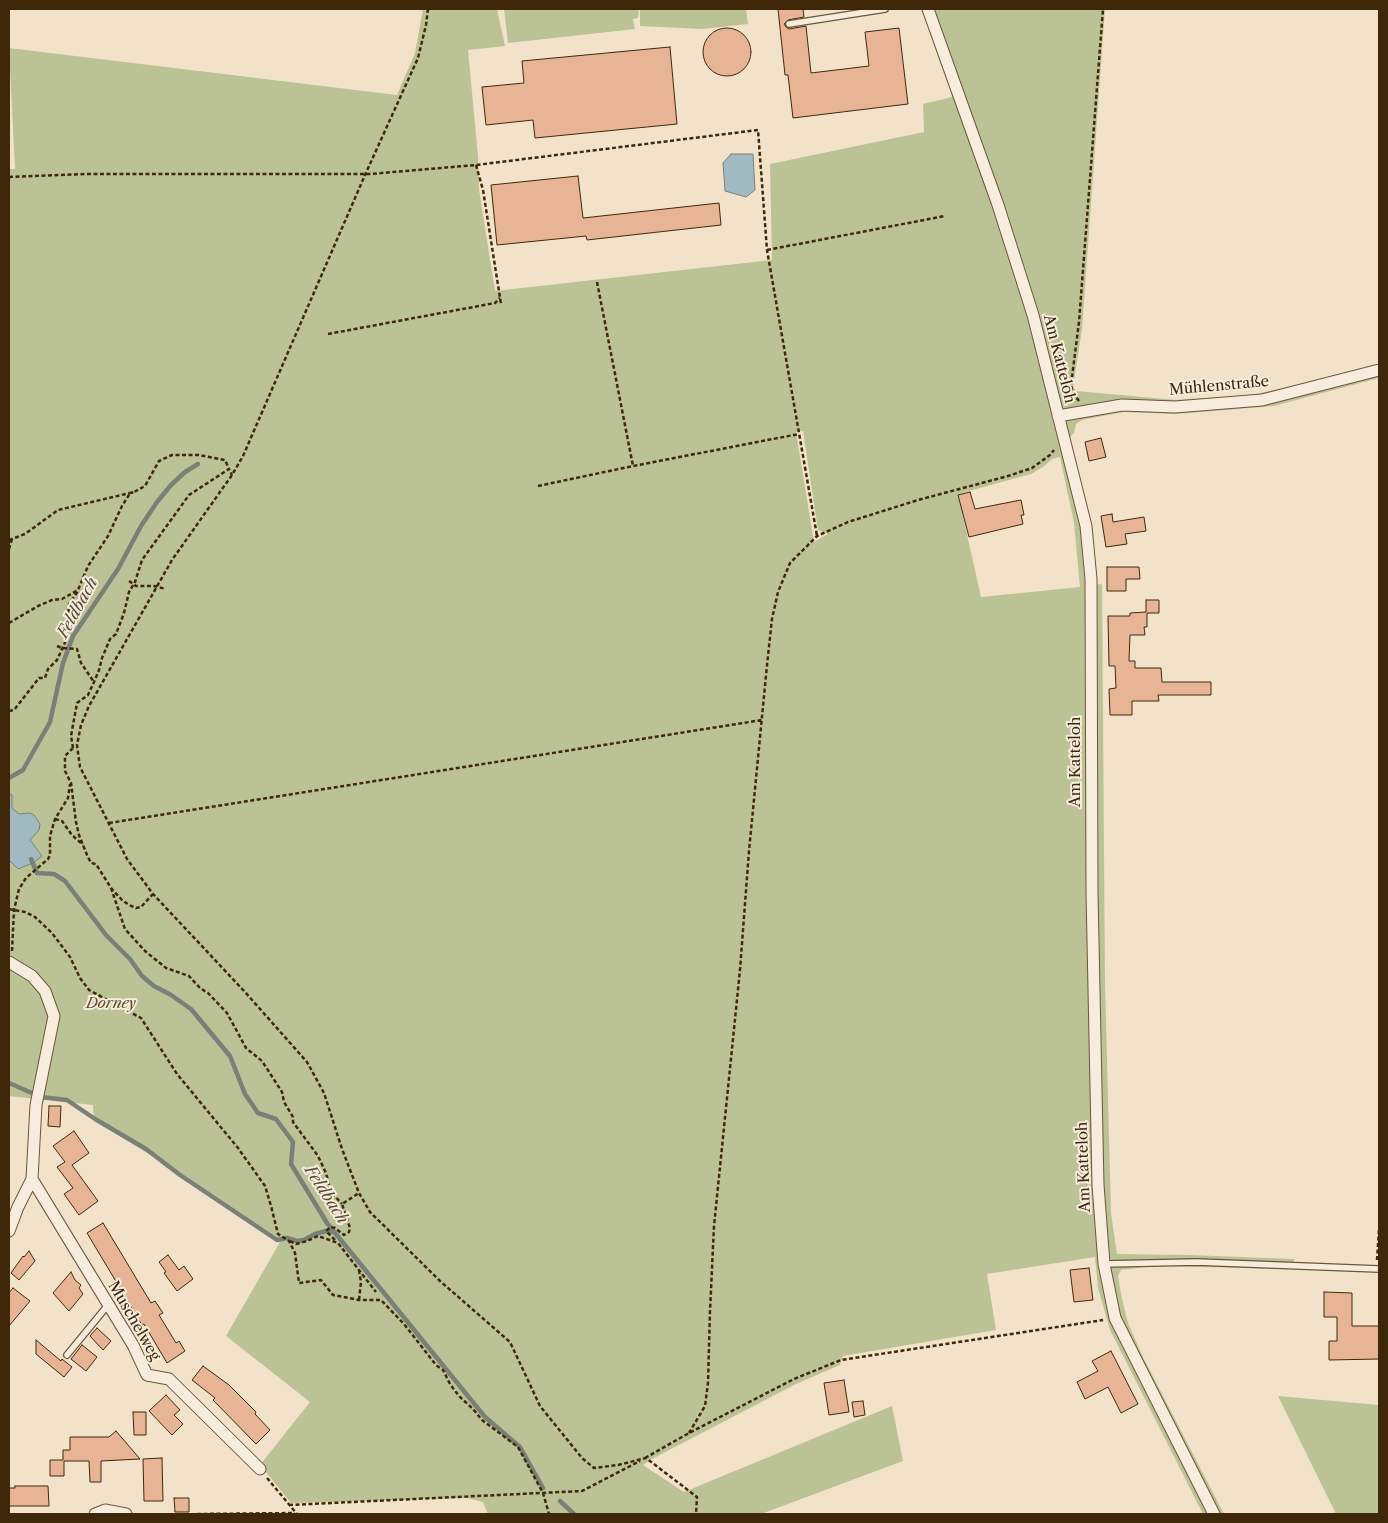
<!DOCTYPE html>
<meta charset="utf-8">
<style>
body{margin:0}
#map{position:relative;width:1388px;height:1523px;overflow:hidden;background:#f3e2ca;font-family:"Libre Caslon Text",serif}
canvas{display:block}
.frame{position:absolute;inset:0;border:10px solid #3f2809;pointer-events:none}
</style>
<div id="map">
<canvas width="1388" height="1523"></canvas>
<div class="frame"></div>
</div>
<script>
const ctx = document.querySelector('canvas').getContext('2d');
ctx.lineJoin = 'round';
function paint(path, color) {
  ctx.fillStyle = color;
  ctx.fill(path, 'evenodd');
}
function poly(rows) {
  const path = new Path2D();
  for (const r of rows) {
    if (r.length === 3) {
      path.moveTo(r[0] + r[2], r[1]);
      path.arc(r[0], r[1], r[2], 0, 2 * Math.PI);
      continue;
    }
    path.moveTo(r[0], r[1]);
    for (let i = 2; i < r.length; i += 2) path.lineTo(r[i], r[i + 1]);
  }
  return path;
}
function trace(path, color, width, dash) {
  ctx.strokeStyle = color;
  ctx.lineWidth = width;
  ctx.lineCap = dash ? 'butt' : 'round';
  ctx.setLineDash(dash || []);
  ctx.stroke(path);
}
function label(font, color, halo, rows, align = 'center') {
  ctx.font = font + ' "Libre Caslon Text",serif';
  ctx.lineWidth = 4;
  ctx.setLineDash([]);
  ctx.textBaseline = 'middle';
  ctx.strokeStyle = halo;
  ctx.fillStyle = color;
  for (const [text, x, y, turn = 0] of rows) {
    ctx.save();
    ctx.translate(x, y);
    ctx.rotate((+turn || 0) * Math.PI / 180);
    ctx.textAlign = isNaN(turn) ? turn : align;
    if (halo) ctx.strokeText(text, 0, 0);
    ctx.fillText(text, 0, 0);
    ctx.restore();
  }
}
paint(poly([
 [423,9,497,9,505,46,468,50,478,156,479,189,495,291,772,260,770,164,924,132,923,104,952,97,935,9,1105,9,1082,329,1073,387,1076,391,1176,400,1251,395,1340,376,1379,366,1379,378,1274,406,1176,414,1124,412,1082,420,1076,424,1074,433,1062,446,1074,493,1081,529,1085,586,1102,584,1105,982,1111,1213,1117,1254,1190,1255,1294,1259,1294,1269,1153,1266,1121,1270,1118,1276,1122,1299,1128,1323,1143,1357,1224,1514,1203,1514,1110,1330,1098,1288,1095,1257,987,1274,996,1330,843,1356,840,1365,796,1384,652,1459,643,1465,684,1492,892,1406,903,1461,761,1514,488,1514,483,1502,467,1498,291,1503,260,1465,310,1402,226,1336,280,1242,215,1200,152,1156,94,1120,93,1105,9,1096,9,169,15,169,9,48,397,95,415,53],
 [803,431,818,530,828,534,814,542,796,432],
 [1060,457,1074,523,1080,587,981,597,958,494,1031,474,1043,467,1052,459],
 [504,9,639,9,638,18,633,19,635,29,508,43],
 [640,9,746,9,748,24,702,29,640,26],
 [1278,1396,1379,1405,1379,1514,1336,1514]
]), '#bbc396');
const water = poly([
 [731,154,753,154,755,190,746,197,725,191,723,163,731,154],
 [9,793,12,795,12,808,19,814,30,813,34,815,40,824,39,830,30,840,42,856,33,863,18,869,9,860,9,793]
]);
paint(water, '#a1bac2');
trace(water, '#7a8078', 1);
trace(poly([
 [9,778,23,770,50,722,63,663,73,636,118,569,141,526,157,502,171,485,185,472,198,464],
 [31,859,37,873,54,874,65,881,106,935,130,959,142,976,154,986,171,995,191,1009,230,1056,245,1094,258,1113,276,1119,293,1142,291,1164,327,1223,485,1417,520,1447,543,1488],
 [9,1083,41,1097,67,1100,95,1119,146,1149,180,1175,277,1240,287,1238,297,1241,304,1240,315,1234,326,1231,334,1232],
 [560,1501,574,1514]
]), '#7a8078', 4.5);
const building = poly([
 [778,9,803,9,804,17,788,20,784,24,786,27,789,29,806,26,811,73,869,66,865,32,899,28,908,104,793,118,788,75,785,75,778,9],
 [727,52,24],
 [670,47,677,124,535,138,533,120,486,125,482,87,524,83,522,61,670,47],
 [578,176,583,218,719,203,721,225,587,240,586,236,497,245,491,185,578,176],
 [1101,438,1106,457,1089,461,1085,442,1101,438],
 [970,492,975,509,1021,500,1024,515,1021,515,1023,524,969,537,958,495,970,492],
 [1112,514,1113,522,1144,517,1146,531,1125,534,1127,544,1106,547,1101,516,1112,514],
 [1107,567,1139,567,1140,579,1126,579,1126,591,1107,591,1107,567],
 [1146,600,1159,600,1159,613,1147,613,1147,627,1144,627,1145,635,1130,635,1129,661,1135,661,1135,668,1161,668,1162,682,1211,682,1211,695,1158,695,1159,701,1132,701,1132,715,1110,715,1109,689,1116,688,1115,666,1109,666,1108,616,1130,616,1130,613,1146,612,1146,600],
 [49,1106,61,1106,60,1127,48,1126,49,1106],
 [74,1131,89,1153,72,1165,98,1201,79,1215,64,1194,73,1188,57,1167,65,1162,53,1146,74,1131],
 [103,1223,151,1303,155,1301,163,1313,159,1315,176,1343,179,1341,185,1351,167,1363,144,1324,142,1325,87,1233,103,1223],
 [29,1251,35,1261,19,1280,11,1273,23,1256,24,1257,29,1251],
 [168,1255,179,1270,184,1266,193,1279,177,1291,164,1273,166,1272,159,1262,168,1255],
 [1089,1268,1093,1300,1074,1302,1070,1270,1089,1268],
 [71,1272,75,1280,81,1285,79,1288,83,1294,69,1311,53,1293,71,1272],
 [13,1288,30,1301,9,1326,9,1293,13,1288],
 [1324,1292,1352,1293,1352,1326,1379,1326,1379,1359,1329,1360,1329,1341,1337,1341,1337,1317,1324,1317,1324,1292],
 [97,1328,111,1341,103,1350,90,1336,97,1328],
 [36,1340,61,1361,62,1359,72,1367,64,1377,36,1354,36,1340],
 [82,1345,97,1357,86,1371,71,1359,82,1345],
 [1111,1351,1138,1404,1121,1413,1108,1387,1085,1399,1077,1382,1098,1371,1092,1361,1111,1351],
 [203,1366,229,1385,256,1412,255,1414,270,1430,256,1444,213,1400,215,1398,192,1380,203,1366],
 [844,1380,849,1412,829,1415,824,1383,844,1380],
 [166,1395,180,1410,174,1415,183,1424,172,1435,149,1411,166,1395],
 [863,1401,865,1415,854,1417,852,1402,863,1401],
 [133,1412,146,1412,146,1435,134,1435,133,1412],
 [116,1431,140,1459,101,1461,101,1482,90,1482,89,1461,64,1461,64,1476,50,1476,50,1460,63,1460,63,1450,70,1450,70,1437,109,1437,116,1431],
 [162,1458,163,1501,144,1501,143,1459,162,1458],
 [15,1486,48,1486,49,1506,9,1506,9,1488,15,1488,15,1486],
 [174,1498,189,1498,189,1512,175,1512,174,1498]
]);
paint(building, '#e7b596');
trace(building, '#3f2809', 1);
const lane = poly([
 [789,24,885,9],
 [1104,1264,1197,1262,1379,1269],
 [67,1355,108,1305]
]);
const street = poly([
 [928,9,998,205,1033,315,1086,526,1091,579,1092,892,1098,1185,1104,1264,1115,1318,1214,1514],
 [1058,416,1122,405,1175,407,1262,400,1379,370],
 [9,962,32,976,45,991,54,1016,36,1105,32,1179,18,1207,9,1231],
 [32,1179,133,1345,147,1375,169,1379,260,1469],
 [95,1514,105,1510,126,1514]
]);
trace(lane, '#6c5639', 8);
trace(street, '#6c5639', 13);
trace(poly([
 [428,9,426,25,418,58,365,175,243,456,232,475,172,560,89,706,81,725,77,745,79,760,80,767,127,859,153,894,245,992,307,1062,324,1093,342,1149,359,1193,370,1212,440,1281,510,1342,540,1406,582,1458,594,1468,618,1465,646,1458,697,1497,696,1514],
 [476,165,483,190,501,304],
 [9,177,86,174,370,174,476,165,758,130,767,250,817,536],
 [767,250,945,216],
 [597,282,633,466],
 [328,334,495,303,500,298],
 [1079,401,1073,393,1071,385,1079,322,1103,9],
 [538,486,633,466,799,434],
 [9,540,25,534,58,510,134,492,145,486,159,461,172,455,199,455,225,460,229,469],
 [9,549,12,539],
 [129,581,136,586,154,586,166,589],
 [9,623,38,606,52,600,62,599,78,590,88,566,108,536,122,506,129,495,133,492],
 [57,646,62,648,77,649,81,663,94,682],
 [9,711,14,710,39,678,45,678,48,669,57,660,67,638,69,604,78,591],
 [73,748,71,736,77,703,88,695,94,682,99,670,102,658,110,639,116,634,124,613,129,592,135,582,142,560,189,495,229,469,232,475],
 [73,748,65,756,65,771,71,783,76,822,79,835,87,855,91,863,96,864,111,888,122,900,129,905,136,908,141,907,153,894],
 [55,819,62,821,72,835,83,845],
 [109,823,762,720],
 [111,888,125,929,145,951,166,968,189,976,200,988,208,993,227,1013,246,1048,262,1061,282,1092,284,1102,293,1117,293,1122,318,1156,326,1173,331,1192,342,1204],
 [9,909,25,912,35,917,52,933,70,957,80,978,89,990,141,1018,177,1074,238,1148,265,1186,271,1206,278,1234,289,1241,295,1253,299,1283,321,1280,333,1295,359,1300,381,1300,404,1324,436,1365,443,1370,450,1384,459,1396,473,1409,482,1420,518,1447,543,1493,549,1514],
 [12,951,14,910,19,889,26,878,48,859,50,855,50,836,55,819,68,798,70,784],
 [335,1240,326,1231,331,1227,335,1228,344,1235,349,1232,350,1228,342,1204,359,1193],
 [290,1241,296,1244,307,1241,318,1236,338,1243,376,1292],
 [1377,1260,1379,1229],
 [359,1270,361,1282,359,1300],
 [689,1433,705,1406,708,1383,710,1311,714,1226,740,970,749,851,767,665,772,619,778,592,790,563,817,536,848,522,918,500,1008,476,1032,468,1050,455,1054,450],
 [645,1458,689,1433,794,1379,841,1360,1103,1320],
 [267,1478,297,1514],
 [289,1505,582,1491,640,1461],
 [197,1514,295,1513]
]), '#3f2809', 2.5, [4, 2.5]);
trace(lane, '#f7ecdd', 5.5);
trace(street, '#f7ecdd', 11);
label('15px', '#3f2809', '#f7ecdd', [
 ["Am Katteloh",1059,359,76],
 ["Mühlenstraße",1219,386,-5],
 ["Am Katteloh",1076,762,-90],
 ["Am Katteloh",1084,1167,-92],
 ["Muschelweg",134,1321,60]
]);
label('italic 15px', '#5e4f2c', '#f7ecdd', [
 ["Dorney",111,1004]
]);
label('italic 16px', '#584c37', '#f7ecdd', [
 ["Feldbach",78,608,-61],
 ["Feldbach",326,1195,57]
]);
</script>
